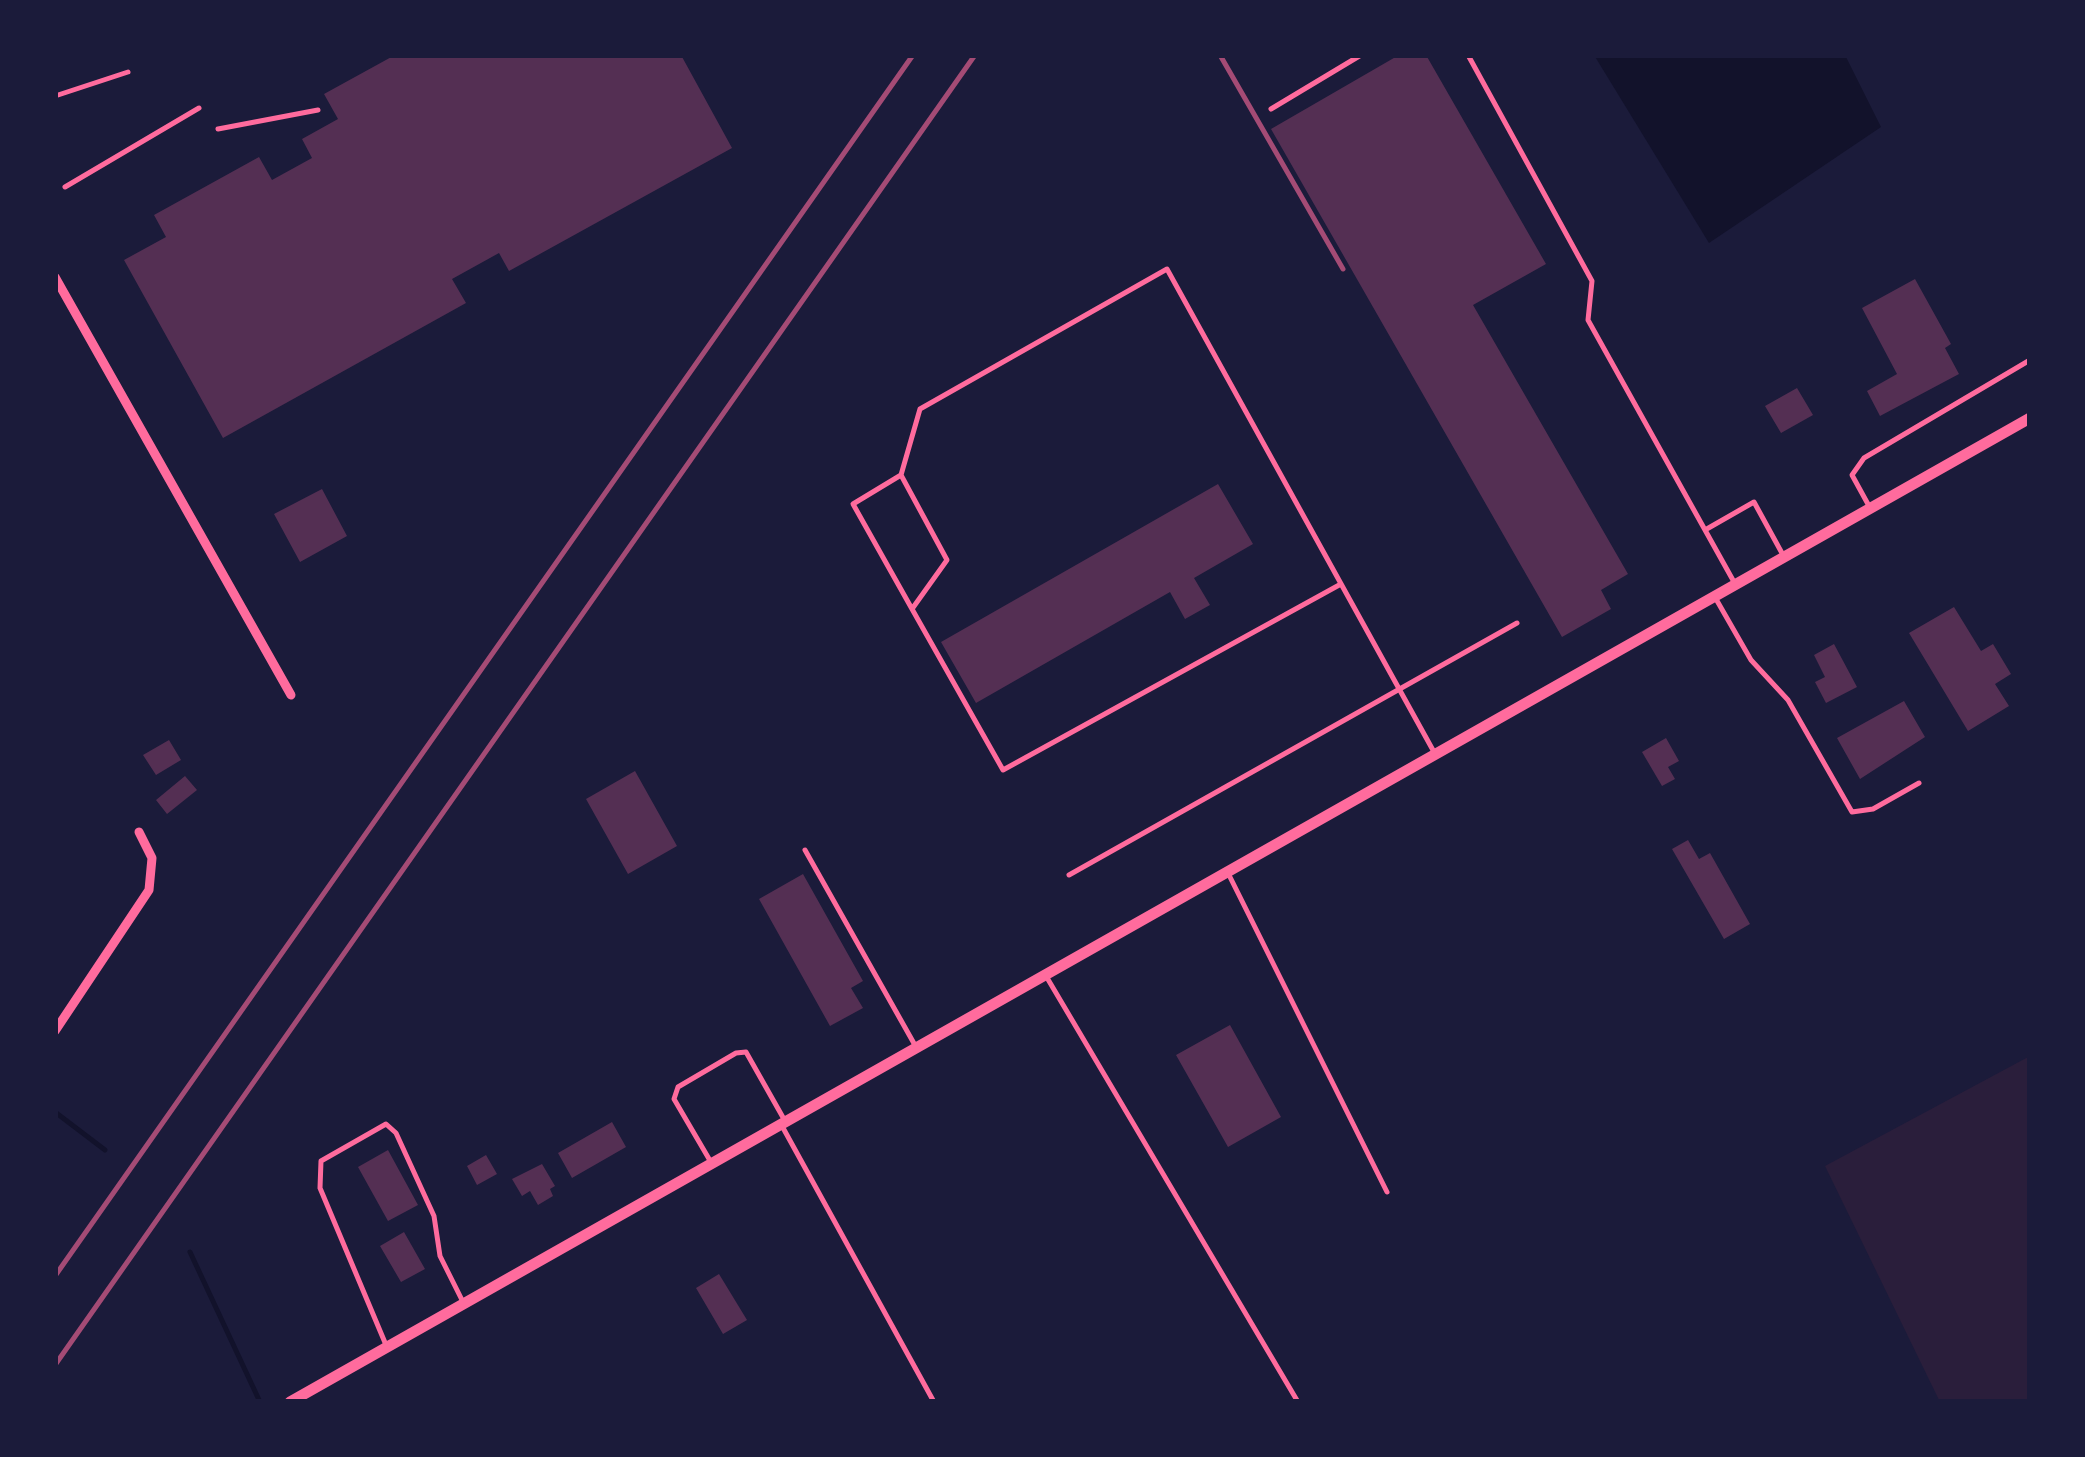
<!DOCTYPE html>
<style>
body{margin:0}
#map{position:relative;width:2085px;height:1457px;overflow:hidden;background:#1b1b3a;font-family:Overpass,sans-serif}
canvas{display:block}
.frame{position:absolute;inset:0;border:58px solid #1b1b3a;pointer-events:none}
</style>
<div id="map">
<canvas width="2085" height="1457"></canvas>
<div class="frame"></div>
</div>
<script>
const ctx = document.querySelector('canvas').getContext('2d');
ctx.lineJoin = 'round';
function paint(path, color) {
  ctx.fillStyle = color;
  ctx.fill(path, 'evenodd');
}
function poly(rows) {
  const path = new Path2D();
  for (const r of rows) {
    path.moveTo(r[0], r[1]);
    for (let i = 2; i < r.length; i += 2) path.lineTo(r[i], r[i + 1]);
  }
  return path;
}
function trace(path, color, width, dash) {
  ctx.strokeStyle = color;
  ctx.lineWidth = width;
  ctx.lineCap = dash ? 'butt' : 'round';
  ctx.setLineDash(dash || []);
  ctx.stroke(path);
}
paint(poly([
 [2030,1056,2030,1402,1940,1402,1825,1166]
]), '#2a1e3b');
paint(poly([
 [1594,55,1845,55,1881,127,1709,243]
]), '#12122b');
trace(poly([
 [55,1112,105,1150],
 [190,1252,260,1402]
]), '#12122b', 5);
paint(poly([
 [395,55,681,55,732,148,509,271,499,253,452,279,466,303,223,438,124,260,166,237,154,215,259,157,272,180,312,158,302,139,338,119,324,94],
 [1399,55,1426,55,1546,264,1473,305,1628,574,1601,590,1611,609,1562,637,1271,129],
 [1915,279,1951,344,1945,348,1959,374,1880,416,1867,391,1897,374,1862,308],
 [1797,388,1813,415,1781,433,1765,406],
 [1218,484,1253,544,1194,578,1210,605,1185,619,1170,592,976,703,941,642],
 [322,489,347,536,300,562,274,514],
 [1954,607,1981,651,1993,644,2011,674,1995,684,2009,706,1968,731,1909,633],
 [1834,644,1857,687,1826,703,1815,682,1825,677,1814,655],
 [1904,701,1925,737,1860,779,1837,738],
 [1666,738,1679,761,1668,767,1675,779,1662,786,1642,752],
 [169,740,181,760,156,775,143,755],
 [635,771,677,846,628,874,586,799],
 [185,776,197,790,167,814,156,800],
 [1688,840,1699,859,1710,853,1750,924,1724,939,1672,849],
 [803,874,863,981,851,988,863,1008,830,1026,759,899],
 [1230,1025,1281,1117,1228,1147,1176,1055],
 [612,1122,626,1147,572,1178,558,1153],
 [388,1150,418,1205,388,1221,358,1167],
 [486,1155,497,1174,477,1185,467,1166],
 [542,1164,555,1186,550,1189,553,1196,538,1205,530,1191,522,1196,512,1179],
 [404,1232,425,1269,401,1282,380,1246],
 [719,1274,747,1320,723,1334,696,1288]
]), '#542f53');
trace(poly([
 [1468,55,1592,281,1588,320,1734,582],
 [55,96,128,72],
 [1271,109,1361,55],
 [218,129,318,110],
 [65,187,199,108],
 [901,475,853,504,912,609],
 [1869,506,1852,475,1864,458,2030,360],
 [1705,530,1754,502,1783,555],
 [1341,584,1003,770,912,609,947,560,901,475,920,409,1167,269,1434,752],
 [1716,599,1751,660,1788,700,1852,812,1873,809,1919,783],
 [805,850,916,1047],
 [1228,873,1387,1192],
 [1069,875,1517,623],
 [1046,976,1298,1402],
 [782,1126,934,1402],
 [712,1164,674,1099,678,1087,736,1053,746,1052,785,1121],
 [386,1345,320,1188,321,1161,386,1124,396,1133,434,1216,440,1256,463,1302]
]), '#ff6b9d', 5);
trace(poly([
 [55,277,291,695],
 [55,1031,149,890,152,858,139,832]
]), '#ff6b9d', 9);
trace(poly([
 [290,1402,2030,418]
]), '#ff6b9d', 11);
trace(poly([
 [1220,55,1343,269],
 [55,1276,913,55],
 [55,1365,975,55]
]), '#a44b75', 5);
</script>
